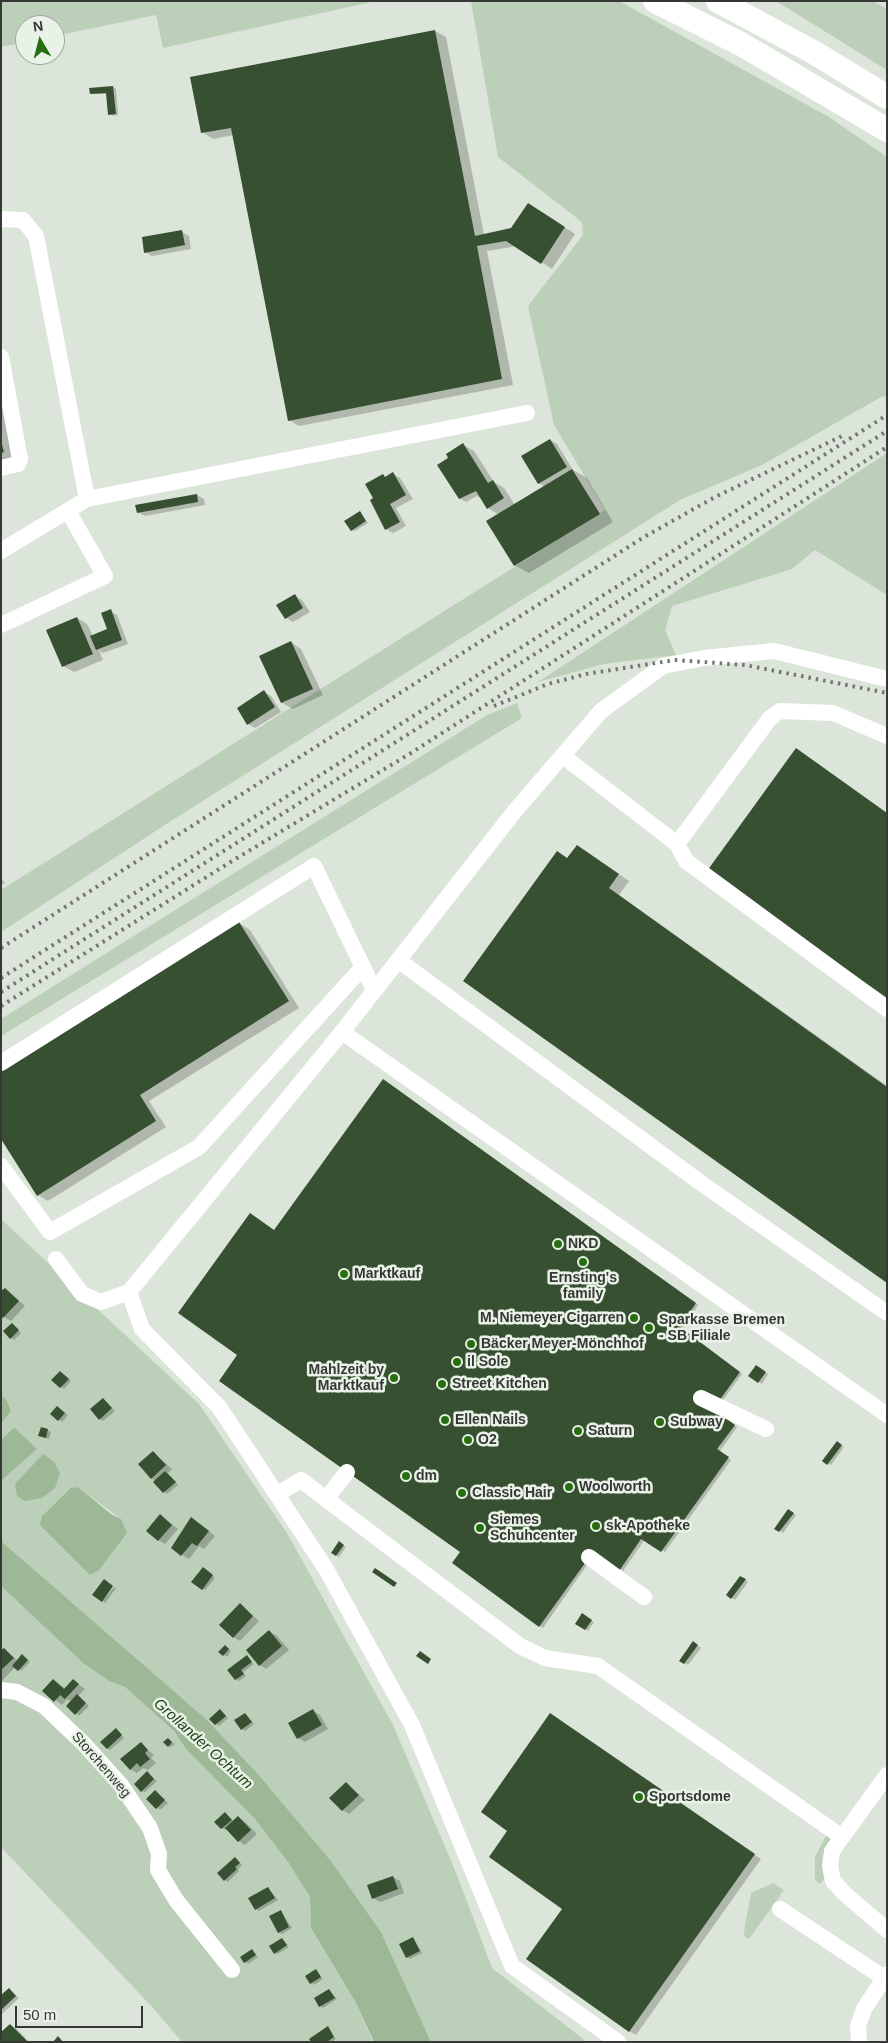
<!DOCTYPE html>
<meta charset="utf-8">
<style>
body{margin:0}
#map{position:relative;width:888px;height:2043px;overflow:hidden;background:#dce5d9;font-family:Helvetica,sans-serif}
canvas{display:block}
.frame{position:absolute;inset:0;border:2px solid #353834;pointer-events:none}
.north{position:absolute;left:15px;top:15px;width:50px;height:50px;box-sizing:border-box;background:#e9f2e7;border:1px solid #a1a89f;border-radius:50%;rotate:352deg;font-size:14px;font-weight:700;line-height:20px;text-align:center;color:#353834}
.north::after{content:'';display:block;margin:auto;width:18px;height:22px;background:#266f11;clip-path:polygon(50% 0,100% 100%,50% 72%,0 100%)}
.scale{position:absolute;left:15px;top:2006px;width:128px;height:22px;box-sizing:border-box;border:2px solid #353834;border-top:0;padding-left:6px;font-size:15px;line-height:18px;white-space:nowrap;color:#353834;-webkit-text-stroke:4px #e9f2e7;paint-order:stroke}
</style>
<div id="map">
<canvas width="888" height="2043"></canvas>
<div class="frame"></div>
<div class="north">N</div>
<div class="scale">50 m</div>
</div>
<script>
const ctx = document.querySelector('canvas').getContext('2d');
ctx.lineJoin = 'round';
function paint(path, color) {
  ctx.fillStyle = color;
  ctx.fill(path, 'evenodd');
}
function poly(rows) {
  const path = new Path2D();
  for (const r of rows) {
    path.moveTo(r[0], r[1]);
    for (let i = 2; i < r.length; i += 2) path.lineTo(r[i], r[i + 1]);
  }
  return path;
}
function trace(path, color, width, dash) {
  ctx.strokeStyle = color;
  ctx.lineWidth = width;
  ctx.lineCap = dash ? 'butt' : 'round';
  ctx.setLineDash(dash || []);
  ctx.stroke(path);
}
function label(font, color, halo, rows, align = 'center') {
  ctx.font = font + ' Helvetica,sans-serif';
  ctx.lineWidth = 5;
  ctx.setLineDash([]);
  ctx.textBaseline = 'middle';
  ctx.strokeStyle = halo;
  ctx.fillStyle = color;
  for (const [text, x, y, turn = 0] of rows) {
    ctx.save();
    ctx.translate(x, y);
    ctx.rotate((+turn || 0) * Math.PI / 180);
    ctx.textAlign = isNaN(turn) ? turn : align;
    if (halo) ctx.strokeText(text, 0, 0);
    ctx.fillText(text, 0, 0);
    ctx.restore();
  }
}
paint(poly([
 [1,1,376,1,163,48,156,15,55,36,55,25,25,25,25,42,1,47],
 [471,1,619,1,829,117,887,157,887,397,883,396,762,465,680,500,171,821,1,932,1,890,605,510,554,425,528,306,583,235,582,222,498,157],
 [776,1,872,1,887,9,887,70],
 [887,453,887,595,815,550,792,569,672,606,665,630,676,655,604,664,538,682],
 [517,703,522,718,1,1036,1,1019,487,715],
 [1,1219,199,1404,287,1533,393,1725,457,1875,492,1968,587,2042,431,2042,381,1932,331,1861,259,1775,206,1719,1,1541,1,1481,37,1449,14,1427,1,1440,1,1423,11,1411,6,1399,1,1396],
 [78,1487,121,1519,90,1575,42,1516,69,1488],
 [1,1586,83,1663,109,1681,125,1687,174,1731,186,1749,254,1818,288,1862,310,1897,311,1928,356,2003,373,2042,182,2042,154,2009,1,1847],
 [828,1832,834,1837,826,1877,820,1884,815,1880,815,1857],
 [773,1883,784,1890,749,1939,744,1936,745,1925,751,1893]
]), '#bccfb8');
paint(poly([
 [1,1396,6,1399,11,1411,1,1423],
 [14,1427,37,1449,1,1481,1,1440],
 [43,1454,54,1462,60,1473,55,1488,42,1498,25,1501,17,1496,15,1484],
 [78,1487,111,1514,121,1519,127,1533,99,1570,90,1575,40,1525,42,1516,70,1488],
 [1,1541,206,1719,259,1775,331,1861,381,1932,431,2042,374,2042,356,2003,311,1928,310,1897,288,1862,254,1818,186,1749,174,1731,125,1687,109,1681,83,1663,1,1586]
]), '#9db897');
paint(poly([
 [435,31,446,37,484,235,511,230,539,210,575,234,552,269,517,246,487,251,513,385,299,426,289,420,234,135,213,139,202,132],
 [113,87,116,89,118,115,113,116,110,114,108,94,91,94],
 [182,232,189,236,191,249,152,256,145,252],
 [1,407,6,410,14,458,1,460],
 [550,440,557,444,573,470,587,478,613,522,529,573,514,565,499,515,488,508,482,499,477,496,466,502,459,498,450,458,463,445,474,451,494,482,504,488,515,505,545,487,539,483],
 [393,474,400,478,413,499,396,508,406,526,393,533,386,529,367,484,383,475,387,478],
 [197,495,204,499,205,505,145,516,138,512],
 [360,513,368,523,355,531,352,530],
 [295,596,302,600,310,612,293,622,286,618],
 [110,611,117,615,128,644,103,653,99,650,103,660,74,672,63,666,77,618,87,624,93,636,109,630],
 [291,642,301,649,323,695,293,709,282,703,261,656],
 [264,692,271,696,281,712,255,728,248,724],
 [796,749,887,813,887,997],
 [588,853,629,881,619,895,887,1086,887,1281,568,859],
 [1,878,5,883,1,885],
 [239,923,250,930,299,1008,149,1101,166,1127,48,1201,38,1195],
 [386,1082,698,1305,682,1330,742,1374,715,1411,737,1427,720,1451,731,1460,665,1552,645,1539,623,1571,596,1552,543,1628,453,1563,461,1552,239,1355,275,1231],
 [5,1289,25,1306,11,1321,4,1317],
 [12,1324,21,1333,14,1340,11,1338],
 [756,1367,768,1374,762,1384,750,1376],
 [63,1374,71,1381,64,1389,53,1380],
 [103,1399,115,1411,103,1421,100,1419],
 [60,1409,68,1415,62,1422,52,1414],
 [42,1428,51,1432,49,1439,42,1437],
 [837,1443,844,1447,831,1465,824,1461],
 [153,1452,172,1469,168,1473,178,1485,167,1494,152,1478],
 [789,1511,796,1515,783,1533,776,1528],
 [161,1516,178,1529,165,1544,158,1540],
 [199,1523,215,1536,204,1549,199,1546,189,1559,182,1555],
 [339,1543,346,1547,339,1557,333,1553],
 [206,1570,215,1578,205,1590,202,1589],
 [741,1577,748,1582,735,1600,728,1595],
 [114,1587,116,1588,105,1603,103,1601],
 [240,1605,259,1621,240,1641,233,1637],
 [582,1615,594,1622,588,1631,576,1624],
 [270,1632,277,1636,289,1650,266,1669,260,1665],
 [697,1645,701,1648,688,1665,681,1661],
 [228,1648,231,1651,227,1657,224,1655],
 [4,1649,18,1661,26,1658,30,1662,21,1671,15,1667,2,1681,1,1652],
 [247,1657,254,1664,243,1672,246,1676,239,1681,236,1679],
 [54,1680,66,1689,73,1680,85,1689,78,1696,89,1706,79,1716,67,1706,71,1702,67,1699,62,1705,44,1691],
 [313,1711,320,1715,328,1729,305,1742,298,1738],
 [223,1713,228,1718,219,1726,216,1724],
 [245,1714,254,1724,245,1731,242,1729],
 [551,1714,761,1859,636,2035,629,2031,564,1909,509,1831],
 [119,1732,124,1738,110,1750,107,1748],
 [168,1739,175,1744,171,1747,168,1746],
 [141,1744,154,1755,151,1758,156,1763,148,1770,143,1768,137,1773,130,1769],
 [147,1773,157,1781,145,1792,142,1791],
 [346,1784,365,1800,349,1814,343,1810],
 [156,1792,168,1803,160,1810,148,1799],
 [228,1816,234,1822,239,1818,245,1822,257,1834,245,1845,239,1841,227,1828,225,1830,222,1828],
 [236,1858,242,1865,238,1869,239,1871,228,1882,225,1880],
 [393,1877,400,1881,404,1893,380,1902,373,1898],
 [268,1888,278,1900,259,1911,256,1909],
 [281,1912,292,1928,282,1934,278,1932],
 [413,1938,422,1953,410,1959,407,1957],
 [282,1939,289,1947,278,1954,275,1953],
 [252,1951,258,1957,248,1964,245,1962],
 [316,1970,323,1979,314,1985,307,1977],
 [9,1990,19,1998,2,2014,1,1993,4,1995],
 [329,1990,337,1999,323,2008,320,2006],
 [10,2025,17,2029,29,2042,1,2042],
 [328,2028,336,2039,332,2042,313,2042]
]), '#0003');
paint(poly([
 [435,30,475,236,511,228,528,203,565,227,541,264,506,241,477,246,502,379,288,421,231,128,201,133,190,77],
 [113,86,116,114,108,115,106,93,90,94,89,88],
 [182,230,185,245,144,253,142,237],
 [550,439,567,467,538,484,521,456],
 [1,441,4,452,1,453],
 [463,443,488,483,493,480,504,498,487,509,476,491,459,499,437,465,448,458,446,454],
 [572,469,600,514,514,566,486,521],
 [393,472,406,495,390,504,400,522,385,530,370,500,373,498,365,484,383,474,385,477],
 [197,494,198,502,137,513,135,505],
 [360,511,366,521,351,531,344,521],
 [295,594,303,608,285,619,276,605],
 [111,609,122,640,96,650,90,636,107,629,101,613],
 [77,617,93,654,62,667,46,630],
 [291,641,313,689,281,703,259,656],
 [264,690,275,707,247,725,237,708],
 [796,748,887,813,887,998,707,871],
 [577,845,619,874,609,888,887,1087,887,1283,463,981,557,851,567,858],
 [239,922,289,1001,140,1095,156,1121,37,1196,1,1139,1,1071],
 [383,1079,696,1303,680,1327,740,1372,713,1409,735,1425,717,1449,729,1457,661,1552,641,1539,619,1571,593,1552,539,1627,452,1563,460,1552,219,1381,237,1355,178,1313,250,1213,274,1230],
 [5,1288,19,1301,3,1318,1,1316,1,1291],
 [12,1323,19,1330,10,1339,3,1331],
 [756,1365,766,1372,758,1383,748,1376],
 [60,1371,69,1379,60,1388,51,1380],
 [103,1398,112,1408,99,1420,90,1409],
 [57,1406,65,1413,58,1421,50,1414],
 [41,1427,48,1429,46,1438,38,1436],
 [837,1441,842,1445,827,1465,822,1461],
 [153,1451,166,1465,151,1479,138,1464],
 [165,1471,176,1482,163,1493,153,1482],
 [788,1509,794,1513,779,1532,774,1529],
 [160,1514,172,1525,158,1541,146,1531],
 [191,1517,209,1531,197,1546,192,1543,181,1556,171,1548],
 [339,1541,344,1545,336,1556,331,1553],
 [203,1567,213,1575,202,1590,191,1582],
 [375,1568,397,1583,394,1587,372,1572],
 [740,1576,746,1579,731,1599,726,1595],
 [104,1579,113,1586,102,1602,92,1595],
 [240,1603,253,1616,233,1638,219,1625],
 [582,1613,592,1620,585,1630,575,1624],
 [269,1630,282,1646,259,1666,246,1650],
 [693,1641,698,1645,684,1664,679,1661],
 [225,1645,229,1649,223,1656,218,1652],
 [4,1648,14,1658,1,1670,1,1650],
 [420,1651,431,1659,428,1664,416,1656],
 [22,1654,28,1660,18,1671,12,1666],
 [247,1655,252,1662,241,1670,244,1674,235,1680,227,1670],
 [53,1679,64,1689,73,1679,79,1684,65,1699,60,1695,54,1702,42,1691],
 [77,1694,86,1703,75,1715,66,1706],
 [220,1709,226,1716,215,1725,209,1719],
 [313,1709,322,1725,297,1739,288,1723],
 [245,1713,252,1722,241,1730,234,1720],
 [550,1713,755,1854,629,2032,526,1959,562,1909,489,1857,507,1831,481,1812],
 [116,1728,122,1735,107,1749,100,1742],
 [168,1738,172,1742,168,1747,163,1742],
 [141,1742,148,1750,145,1753,150,1759,140,1767,137,1763,130,1770,120,1759],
 [147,1771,154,1779,141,1792,134,1784],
 [346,1782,359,1795,342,1811,329,1798],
 [155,1790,165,1800,156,1809,146,1799],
 [225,1812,232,1820,221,1829,214,1822],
 [238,1816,251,1830,238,1842,225,1828],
 [235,1857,240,1863,235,1867,237,1869,224,1881,217,1873],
 [393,1876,398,1889,372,1899,367,1885],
 [268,1887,275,1898,255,1910,248,1898],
 [281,1910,289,1927,278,1933,269,1916],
 [413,1937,420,1951,406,1958,399,1944],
 [282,1938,287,1945,274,1954,269,1946],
 [252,1949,256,1955,244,1963,240,1957],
 [316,1969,321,1977,310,1984,305,1976],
 [9,1988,16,1996,1,2010,1,1995],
 [329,1989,335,1998,319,2007,314,1998],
 [10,2024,28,2042,1,2042,1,2032],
 [328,2026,334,2037,327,2042,311,2042,309,2039],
 [58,2036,63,2042,53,2042]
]), '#385032');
trace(poly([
 [1,219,23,220,36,236,87,499],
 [1,357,20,459,18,464,1,468],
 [1,551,87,499,527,413],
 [1,625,105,576,68,511],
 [563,756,677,844,686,861,887,1009],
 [677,844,770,718,780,711,833,713,887,736],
 [398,960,701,1183,887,1313],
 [342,1032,887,1415],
 [1,1063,314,866,374,990],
 [1,1166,50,1232,199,1147,363,967],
 [56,1259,82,1294,101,1302,129,1292,342,1032,514,812,601,711,663,666,704,658,774,651,887,679],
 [129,1292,142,1329,219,1407,326,1569,412,1725,512,1966,618,2042],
 [701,1398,766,1429],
 [278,1494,301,1480,520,1646,545,1658,598,1666,842,1837],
 [327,1498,347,1472],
 [589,1557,644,1597],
 [1,1690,17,1692,44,1706,84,1744,121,1785,150,1828,159,1854,158,1870,176,1900,232,1970],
 [887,1775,832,1851,830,1866,833,1881,845,1894,887,1930],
 [780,1909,884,1978,887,1983],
 [859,2042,858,2026,864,2009,887,1974]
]), '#fff', 16);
trace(poly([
 [655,1,741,44,887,130],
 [718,1,815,53,887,97]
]), '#fff', 24);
trace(poly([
 [494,706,548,684,586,674,675,660,745,665,887,693],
 [1,948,644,537,715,497,844,435],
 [1,978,887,415],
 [1,992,887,431],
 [1,1006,232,861,411,753,887,447]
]), '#727871', 4, [2.5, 5]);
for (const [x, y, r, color] of [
 [558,1244,5,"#266f11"],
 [583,1262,5,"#266f11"],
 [344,1274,5,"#266f11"],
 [634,1318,5,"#266f11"],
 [649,1328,5,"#266f11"],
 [471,1344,5,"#266f11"],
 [457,1362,5,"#266f11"],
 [394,1378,5,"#266f11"],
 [442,1384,5,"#266f11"],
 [445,1420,5,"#266f11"],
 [660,1422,5,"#266f11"],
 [578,1431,5,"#266f11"],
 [468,1440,5,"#266f11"],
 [406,1476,5,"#266f11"],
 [569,1487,5,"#266f11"],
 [462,1493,5,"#266f11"],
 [596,1526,5,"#266f11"],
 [480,1528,5,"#266f11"],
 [639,1797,5,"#266f11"]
]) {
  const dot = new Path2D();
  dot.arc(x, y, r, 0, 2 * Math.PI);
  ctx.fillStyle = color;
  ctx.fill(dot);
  trace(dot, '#e9f2e7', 2);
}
label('bold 14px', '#353834', '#e9f2e7', [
 ["NKD",568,1244],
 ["Marktkauf",354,1274],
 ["Ernsting's",583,1278,"center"],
 ["family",583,1294,"center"],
 ["M. Niemeyer Cigarren",624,1318,"right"],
 ["Sparkasse Bremen",659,1320],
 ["- SB Filiale",659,1336],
 ["Bäcker Meyer-Mönchhof",481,1344],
 ["il Sole",467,1362],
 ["Mahlzeit by",384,1370,"right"],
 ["Marktkauf",384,1386,"right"],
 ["Street Kitchen",452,1384],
 ["Ellen Nails",455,1420],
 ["Subway",670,1422],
 ["Saturn",588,1431],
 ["O2",478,1440],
 ["dm",416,1476],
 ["Woolworth",579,1487],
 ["Classic Hair",472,1493],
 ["Siemes",490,1520],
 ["Schuhcenter",490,1536],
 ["sk-Apotheke",606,1526],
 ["Sportsdome",649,1797]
], 'left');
label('14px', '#353834', '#e9f2e7', [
 ["Storchenweg",101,1765,49]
]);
label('italic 15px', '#1d4313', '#e9f2e7', [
 ["Grollander Ochtum",203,1744,42]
]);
</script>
